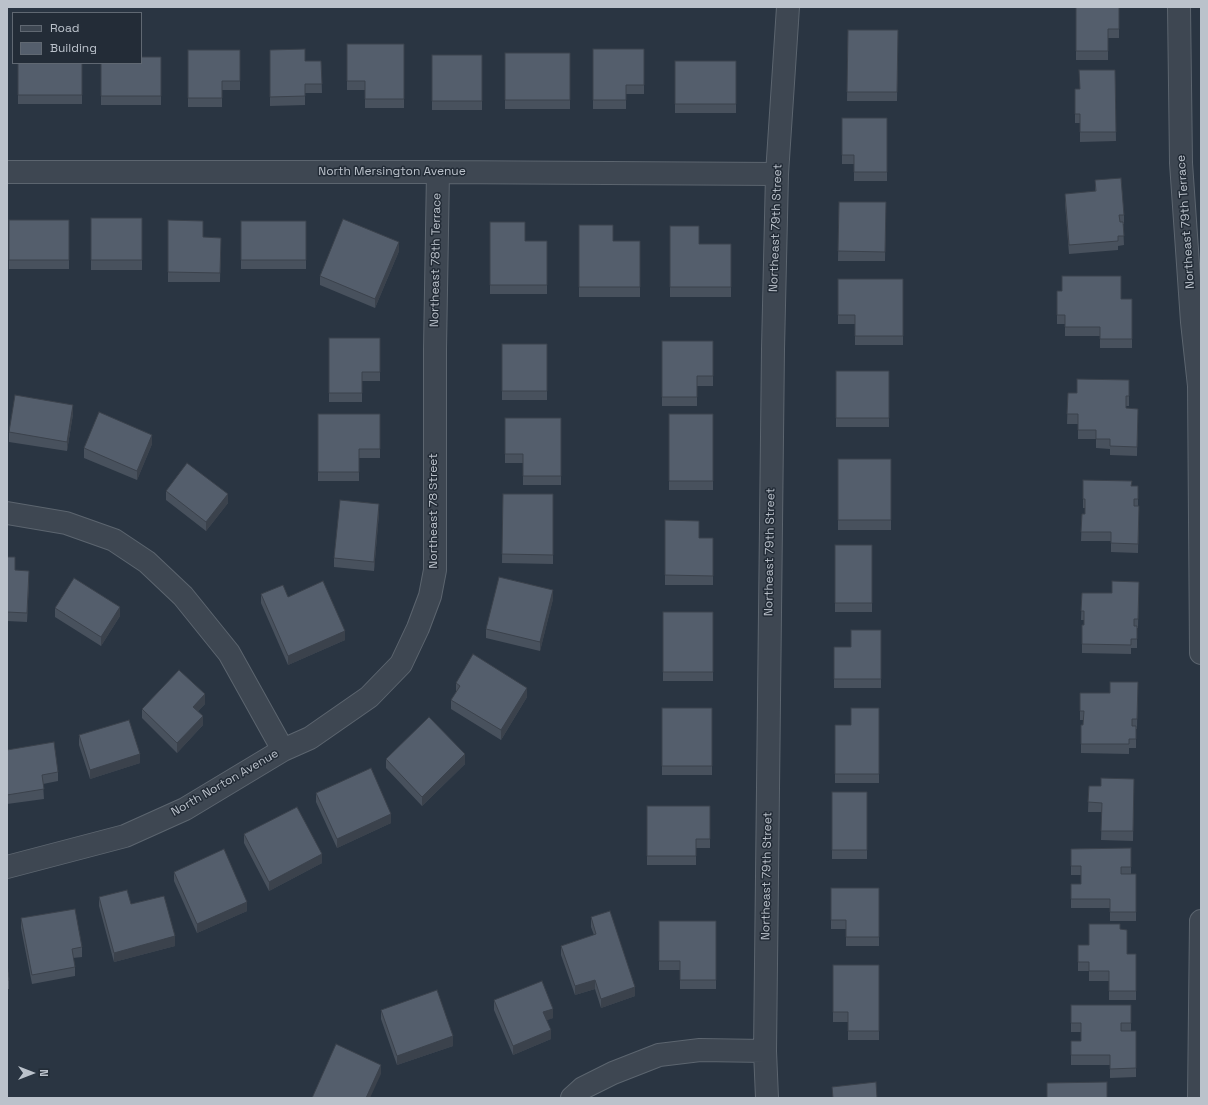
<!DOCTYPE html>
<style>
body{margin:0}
#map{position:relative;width:1208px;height:1105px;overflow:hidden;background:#2a3542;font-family:"Space Grotesk",sans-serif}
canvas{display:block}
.frame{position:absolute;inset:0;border:8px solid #bbc2cb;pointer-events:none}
.legend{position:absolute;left:12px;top:12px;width:130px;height:52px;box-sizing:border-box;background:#232c37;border:1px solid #606872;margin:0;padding:5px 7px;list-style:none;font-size:12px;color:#bbc2cb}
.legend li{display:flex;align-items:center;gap:8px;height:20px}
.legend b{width:20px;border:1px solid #606872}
.north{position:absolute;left:12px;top:1053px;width:40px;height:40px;-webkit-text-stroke:3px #232c37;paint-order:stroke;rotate:90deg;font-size:11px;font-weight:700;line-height:16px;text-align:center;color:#bbc2cb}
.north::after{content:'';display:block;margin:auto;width:14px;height:18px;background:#bbc2cb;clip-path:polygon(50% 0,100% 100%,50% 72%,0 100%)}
</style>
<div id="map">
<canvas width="1208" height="1105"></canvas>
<div class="frame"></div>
<ul class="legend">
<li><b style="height:5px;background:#3e4752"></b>Road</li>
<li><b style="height:11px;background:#545e6c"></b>Building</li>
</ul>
<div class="north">N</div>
</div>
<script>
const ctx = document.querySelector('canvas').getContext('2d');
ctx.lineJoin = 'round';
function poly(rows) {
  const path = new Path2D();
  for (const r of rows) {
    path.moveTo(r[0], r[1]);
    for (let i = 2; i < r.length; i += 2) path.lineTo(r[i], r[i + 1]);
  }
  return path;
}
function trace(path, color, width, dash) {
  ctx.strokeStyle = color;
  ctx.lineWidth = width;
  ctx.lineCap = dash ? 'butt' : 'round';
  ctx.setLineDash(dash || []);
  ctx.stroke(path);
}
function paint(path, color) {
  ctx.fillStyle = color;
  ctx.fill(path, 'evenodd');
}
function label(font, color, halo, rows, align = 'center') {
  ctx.font = font + ' "Space Grotesk",sans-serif';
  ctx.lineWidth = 3;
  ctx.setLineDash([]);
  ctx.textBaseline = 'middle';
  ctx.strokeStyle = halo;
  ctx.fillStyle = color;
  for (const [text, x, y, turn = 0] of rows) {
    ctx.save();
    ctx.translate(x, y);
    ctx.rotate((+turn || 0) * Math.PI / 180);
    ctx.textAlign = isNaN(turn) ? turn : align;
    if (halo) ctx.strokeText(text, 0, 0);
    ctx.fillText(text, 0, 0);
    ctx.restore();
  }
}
const minor = poly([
 [1179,7,1181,163,1192,322,1199,386,1201,653],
 [7,172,438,172,777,174],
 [7,513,66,523,114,540,147,562,183,596,229,653,283,750],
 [7,867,125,836,185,809,283,750,310,738,369,697,401,664,418,628,430,596,435,570,435,349,438,172],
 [572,1098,583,1088,613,1073,659,1055,700,1050,765,1051],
 [767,1098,765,1051,773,349,777,174,788,7],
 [1199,1098,1201,921]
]);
trace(minor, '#5c656f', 24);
trace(minor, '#3e4752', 22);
paint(poly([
 [1076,7,1119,7,1119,38,1108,38,1108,60,1076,60],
 [848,30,898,30,897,101,847,101],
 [347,44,404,44,404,108,365,108,365,90,347,90],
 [593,49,644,49,644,94,626,94,626,109,593,109],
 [188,50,240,50,240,90,222,90,222,107,188,107],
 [270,50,305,61,321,61,322,93,305,93,305,105,270,106],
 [505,53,570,53,570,109,505,109],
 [432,55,482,55,482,110,432,110],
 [161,57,161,105,101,105,101,63],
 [675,61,736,61,736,113,675,113],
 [18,63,82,63,82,104,18,104],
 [1115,70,1116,141,1080,142,1080,123,1075,123,1075,89,1079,89],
 [842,118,887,118,887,181,854,181,854,164,842,164],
 [1095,180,1124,215,1124,224,1123,224,1124,245,1118,246,1118,250,1069,254,1065,203,1065,194,1095,192],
 [839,202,886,202,885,261,838,261],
 [91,218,142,218,142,270,91,270],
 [9,220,69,220,69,269,9,269],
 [168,220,203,237,221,238,220,282,168,282],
 [241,221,306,221,306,269,241,269],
 [490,222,525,241,547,241,547,294,490,294],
 [579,225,613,241,640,241,640,297,579,297],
 [670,226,699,244,731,244,731,297,670,297],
 [399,251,375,308,320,285,320,276],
 [838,279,903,279,903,345,855,345,855,324,838,324],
 [1057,291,1121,299,1132,299,1132,348,1100,348,1100,336,1065,336,1065,324,1057,324],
 [329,338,380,338,380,381,362,381,362,402,329,402],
 [662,341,713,341,713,386,697,386,697,406,662,406],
 [502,344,547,344,547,400,502,400],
 [836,371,889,371,889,427,836,427],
 [1129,380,1129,406,1126,406,1126,408,1138,409,1137,456,1110,455,1110,449,1096,448,1096,439,1078,439,1078,424,1067,424,1068,393,1077,393],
 [73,414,67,451,9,442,9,432],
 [318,414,380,414,380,458,359,458,359,481,318,481],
 [669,414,713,414,713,490,669,490],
 [505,418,561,418,561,485,523,485,523,463,505,463],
 [152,444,137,480,84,458,84,448],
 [838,459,891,459,891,530,838,530],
 [1083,480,1132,486,1138,486,1138,506,1139,506,1138,553,1111,552,1111,541,1081,541,1082,514,1085,514,1085,508,1083,508],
 [166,491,228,503,206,531,166,500],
 [503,494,553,494,553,564,502,563],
 [379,513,374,571,334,567,334,558],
 [665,520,699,538,713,538,713,585,665,585],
 [835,545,872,545,872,612,835,612],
 [7,557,15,570,29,580,27,622,7,621],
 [1139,582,1138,628,1137,628,1137,648,1131,648,1131,654,1082,653,1082,625,1084,625,1084,620,1081,620,1082,593,1112,593],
 [261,594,345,640,288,665,261,603],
 [553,599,540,651,486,638,486,629],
 [55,608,120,616,101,646,55,617],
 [663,612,713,612,713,681,663,681],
 [881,630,881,688,834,688,834,647,851,647],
 [1138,682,1137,729,1136,729,1136,748,1129,748,1129,754,1081,753,1081,725,1083,725,1083,720,1080,720,1080,693,1110,693],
 [456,683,527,697,501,740,451,709,451,700,456,693],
 [205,704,198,711,203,725,177,753,142,718,142,709],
 [662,708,712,708,712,775,662,775],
 [879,708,879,783,835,783,835,725,851,725],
 [79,735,140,763,90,779,79,745],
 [7,750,58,772,58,781,43,784,44,799,7,804],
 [386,759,465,764,422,806,386,768],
 [1134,779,1133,841,1101,840,1102,812,1088,812,1089,786,1101,786],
 [832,792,867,792,867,859,832,859],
 [316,793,391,823,337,848,316,802],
 [647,806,710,806,710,848,696,848,696,865,647,865],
 [244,834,322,863,269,891,244,843],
 [1131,848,1131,874,1136,874,1136,921,1110,921,1110,908,1071,908,1071,884,1081,884,1081,875,1071,875,1071,849],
 [174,872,247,911,197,933,174,881],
 [831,888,879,888,879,946,846,946,846,929,831,929],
 [99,897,175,946,114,962,99,906],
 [591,917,635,996,601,1008,595,989,575,995,561,955,561,946,594,935,591,927],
 [21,918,82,947,82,957,73,958,75,967,75,976,32,984,21,928],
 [659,921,716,921,716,989,680,989,680,970,659,970],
 [1120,929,1127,954,1136,954,1136,1000,1109,1000,1109,981,1089,981,1089,971,1078,971,1078,945,1089,945],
 [7,963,9,980,9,989,7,989],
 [833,965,879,965,879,1040,848,1040,848,1022,833,1022],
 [494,1000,553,1018,546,1020,551,1039,513,1055,494,1010],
 [1071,1005,1131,1005,1131,1031,1136,1031,1136,1077,1110,1078,1110,1065,1071,1065,1071,1041,1081,1041,1081,1032,1071,1032],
 [381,1010,453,1046,397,1065,381,1019]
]), '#48515d');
paint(poly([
 [399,242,399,251,375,308,375,299],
 [73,405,73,414,67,451,67,442],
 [152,435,152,444,137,480,137,471],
 [228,494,228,503,206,531,206,522],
 [379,504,379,513,374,571,374,562],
 [29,571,29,580,27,622,27,613],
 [553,590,553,599,540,651,540,642],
 [120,607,120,616,101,646,101,637],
 [345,631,345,640,288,665,288,656],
 [527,688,527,697,501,740,501,730],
 [205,694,205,704,193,716,193,707],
 [203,716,203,725,177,753,177,743],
 [140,754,140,763,90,779,90,770],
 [465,754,465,764,422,806,422,797],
 [391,814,391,823,337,848,337,839],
 [322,854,322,863,269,891,269,882],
 [247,902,247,911,197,933,197,924],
 [175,936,175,946,114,962,114,953],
 [595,980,595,989,575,995,575,986],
 [635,987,635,996,601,1008,601,999],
 [553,1009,553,1018,543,1022,543,1012],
 [551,1030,551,1039,513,1055,513,1046],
 [453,1036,453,1046,397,1065,397,1056],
 [381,1065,381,1074,370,1098,366,1098]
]), '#3b424c');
const building = poly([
 [1076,7,1119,7,1119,29,1108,29,1108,51,1076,51,1076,7],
 [848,30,898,30,897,92,847,92,848,30],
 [347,44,404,44,404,99,365,99,365,81,347,81,347,44],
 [305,49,305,61,321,61,322,84,305,84,305,96,270,97,270,50,305,49],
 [593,49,644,49,644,85,626,85,626,100,593,100,593,49],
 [188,50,240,50,240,81,222,81,222,98,188,98,188,50],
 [505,53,570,53,570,100,505,100,505,53],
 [432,55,482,55,482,101,432,101,432,55],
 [141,57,161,57,161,96,101,96,101,63,141,63,141,57],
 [675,61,736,61,736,104,675,104,675,61],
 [18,63,82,63,82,95,18,95,18,63],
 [1079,70,1115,70,1116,132,1080,132,1080,114,1075,114,1075,89,1080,89,1079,70],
 [842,118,887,118,887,172,854,172,854,155,842,155,842,118],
 [1121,178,1124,215,1119,215,1120,222,1123,222,1124,236,1118,236,1118,241,1069,245,1065,194,1096,191,1095,180,1121,178],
 [839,202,886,202,885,252,838,251,839,202],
 [91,218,142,218,142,260,91,260,91,218],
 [343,219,399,242,375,299,320,276,343,219],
 [9,220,69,220,69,260,9,260,9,220],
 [168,220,203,221,203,237,221,238,220,273,168,272,168,220],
 [241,221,306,221,306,260,241,260,241,221],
 [490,222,525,222,525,241,547,241,547,285,490,285,490,222],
 [579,225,613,225,613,241,640,241,640,287,579,287,579,225],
 [670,226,699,226,699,244,731,244,731,287,670,287,670,226],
 [1062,276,1121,276,1121,299,1132,299,1132,339,1100,339,1100,327,1065,327,1065,315,1057,315,1057,291,1062,291,1062,276],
 [838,279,903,279,903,336,855,336,855,315,838,315,838,279],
 [329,338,380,338,380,372,362,372,362,393,329,393,329,338],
 [662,341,713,341,713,376,697,376,697,397,662,397,662,341],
 [502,344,547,344,547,391,502,391,502,344],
 [836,371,889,371,889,418,836,418,836,371],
 [1077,379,1129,380,1129,396,1126,396,1126,408,1138,409,1137,447,1110,446,1110,439,1096,439,1096,430,1078,430,1078,414,1067,414,1068,393,1077,393,1077,379],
 [15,395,73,405,67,442,9,432,15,395],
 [99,412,152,435,137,471,84,448,99,412],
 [318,414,380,414,380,449,359,449,359,472,318,472,318,414],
 [669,414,713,414,713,481,669,481,669,414],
 [505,418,561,418,561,476,523,476,523,454,505,454,505,418],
 [838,459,891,459,891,520,838,520,838,459],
 [187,463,228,494,206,522,166,491,187,463],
 [1083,480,1132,481,1131,486,1138,486,1138,499,1134,499,1134,506,1139,506,1138,544,1111,543,1111,532,1081,532,1082,514,1085,514,1085,499,1083,499,1083,480],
 [503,494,553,494,553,555,502,554,503,494],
 [340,500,379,504,374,562,334,558,340,500],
 [665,520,699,521,699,538,713,538,713,576,665,575,665,520],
 [835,545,872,545,872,603,835,603,835,545],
 [7,557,15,557,15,570,29,571,27,613,7,612,7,557],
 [499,577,553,590,540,642,486,629,499,577],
 [74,578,120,607,101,637,55,608,74,578],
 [323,581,345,631,288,656,261,594,283,585,288,597,323,581],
 [1112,581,1139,582,1138,619,1134,619,1134,626,1137,626,1137,639,1131,639,1131,645,1082,644,1082,625,1084,625,1084,611,1081,611,1082,593,1112,593,1112,581],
 [663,612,713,612,713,672,663,672,663,612],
 [851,630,881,630,881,679,834,679,834,647,851,647,851,630],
 [473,654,527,688,501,730,451,700,460,686,456,683,473,654],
 [179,670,205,694,193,707,203,716,177,743,142,709,179,670],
 [1110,682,1138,682,1137,719,1132,719,1132,726,1136,726,1136,739,1129,739,1129,744,1081,744,1081,725,1083,725,1084,711,1080,711,1080,693,1110,693,1110,682],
 [662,708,712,708,712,766,662,766,662,708],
 [851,708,879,708,879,774,835,774,835,725,851,725,851,708],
 [429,717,465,754,422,797,386,759,429,717],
 [129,720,140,754,90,770,79,735,129,720],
 [54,742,58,772,42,775,44,789,7,795,7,750,54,742],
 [371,768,391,814,337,839,316,793,371,768],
 [1101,778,1134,779,1133,831,1101,831,1102,803,1088,802,1089,786,1101,786,1101,778],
 [832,792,867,792,867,850,832,850,832,792],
 [647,806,710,806,710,839,696,839,696,856,647,856,647,806],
 [297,807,322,854,269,882,244,834,297,807],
 [1131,848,1131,867,1121,867,1121,874,1136,874,1136,912,1110,912,1110,899,1071,899,1071,884,1081,884,1081,866,1071,866,1071,849,1131,848],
 [224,849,247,902,197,924,174,872,224,849],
 [831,888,879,888,879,937,846,937,846,920,831,920,831,888],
 [127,890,131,904,164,896,175,936,114,953,99,897,127,890],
 [75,909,82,947,72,949,75,967,32,975,21,918,75,909],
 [610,911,635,987,601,999,595,980,575,986,561,946,596,934,591,917,610,911],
 [659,921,716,921,716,980,680,980,680,961,659,961,659,921],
 [1089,924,1120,924,1120,929,1127,930,1127,954,1136,954,1136,991,1109,991,1109,971,1089,971,1089,962,1078,962,1078,945,1089,945,1089,924],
 [7,963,9,980,7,980,7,963],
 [833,965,879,965,879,1031,848,1031,848,1012,833,1012,833,965],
 [542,981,553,1009,543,1012,551,1030,513,1046,494,1000,542,981],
 [437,990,453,1036,397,1056,381,1010,437,990],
 [1071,1005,1131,1005,1131,1023,1121,1023,1121,1031,1136,1031,1136,1068,1110,1069,1110,1055,1071,1055,1071,1041,1081,1041,1081,1023,1071,1023,1071,1005],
 [336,1044,381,1065,366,1098,312,1098,336,1044],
 [876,1082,877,1098,833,1098,832,1087,876,1082],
 [1107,1082,1107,1098,1047,1098,1047,1083,1107,1082]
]);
paint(building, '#545e6c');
trace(building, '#3b424c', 1);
label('12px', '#bbc2cb', '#232c37', [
 ["North Mersington Avenue",392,172],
 ["Northeast 79th Terrace",1186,222,-94],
 ["Northeast 79th Street",776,228,-88],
 ["Northeast 78th Terrace",436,260,-89],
 ["Northeast 78 Street",434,511,-90],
 ["Northeast 79th Street",770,552,-89],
 ["North Norton Avenue",225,783,-30],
 ["Northeast 79th Street",767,876,-89]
]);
</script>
